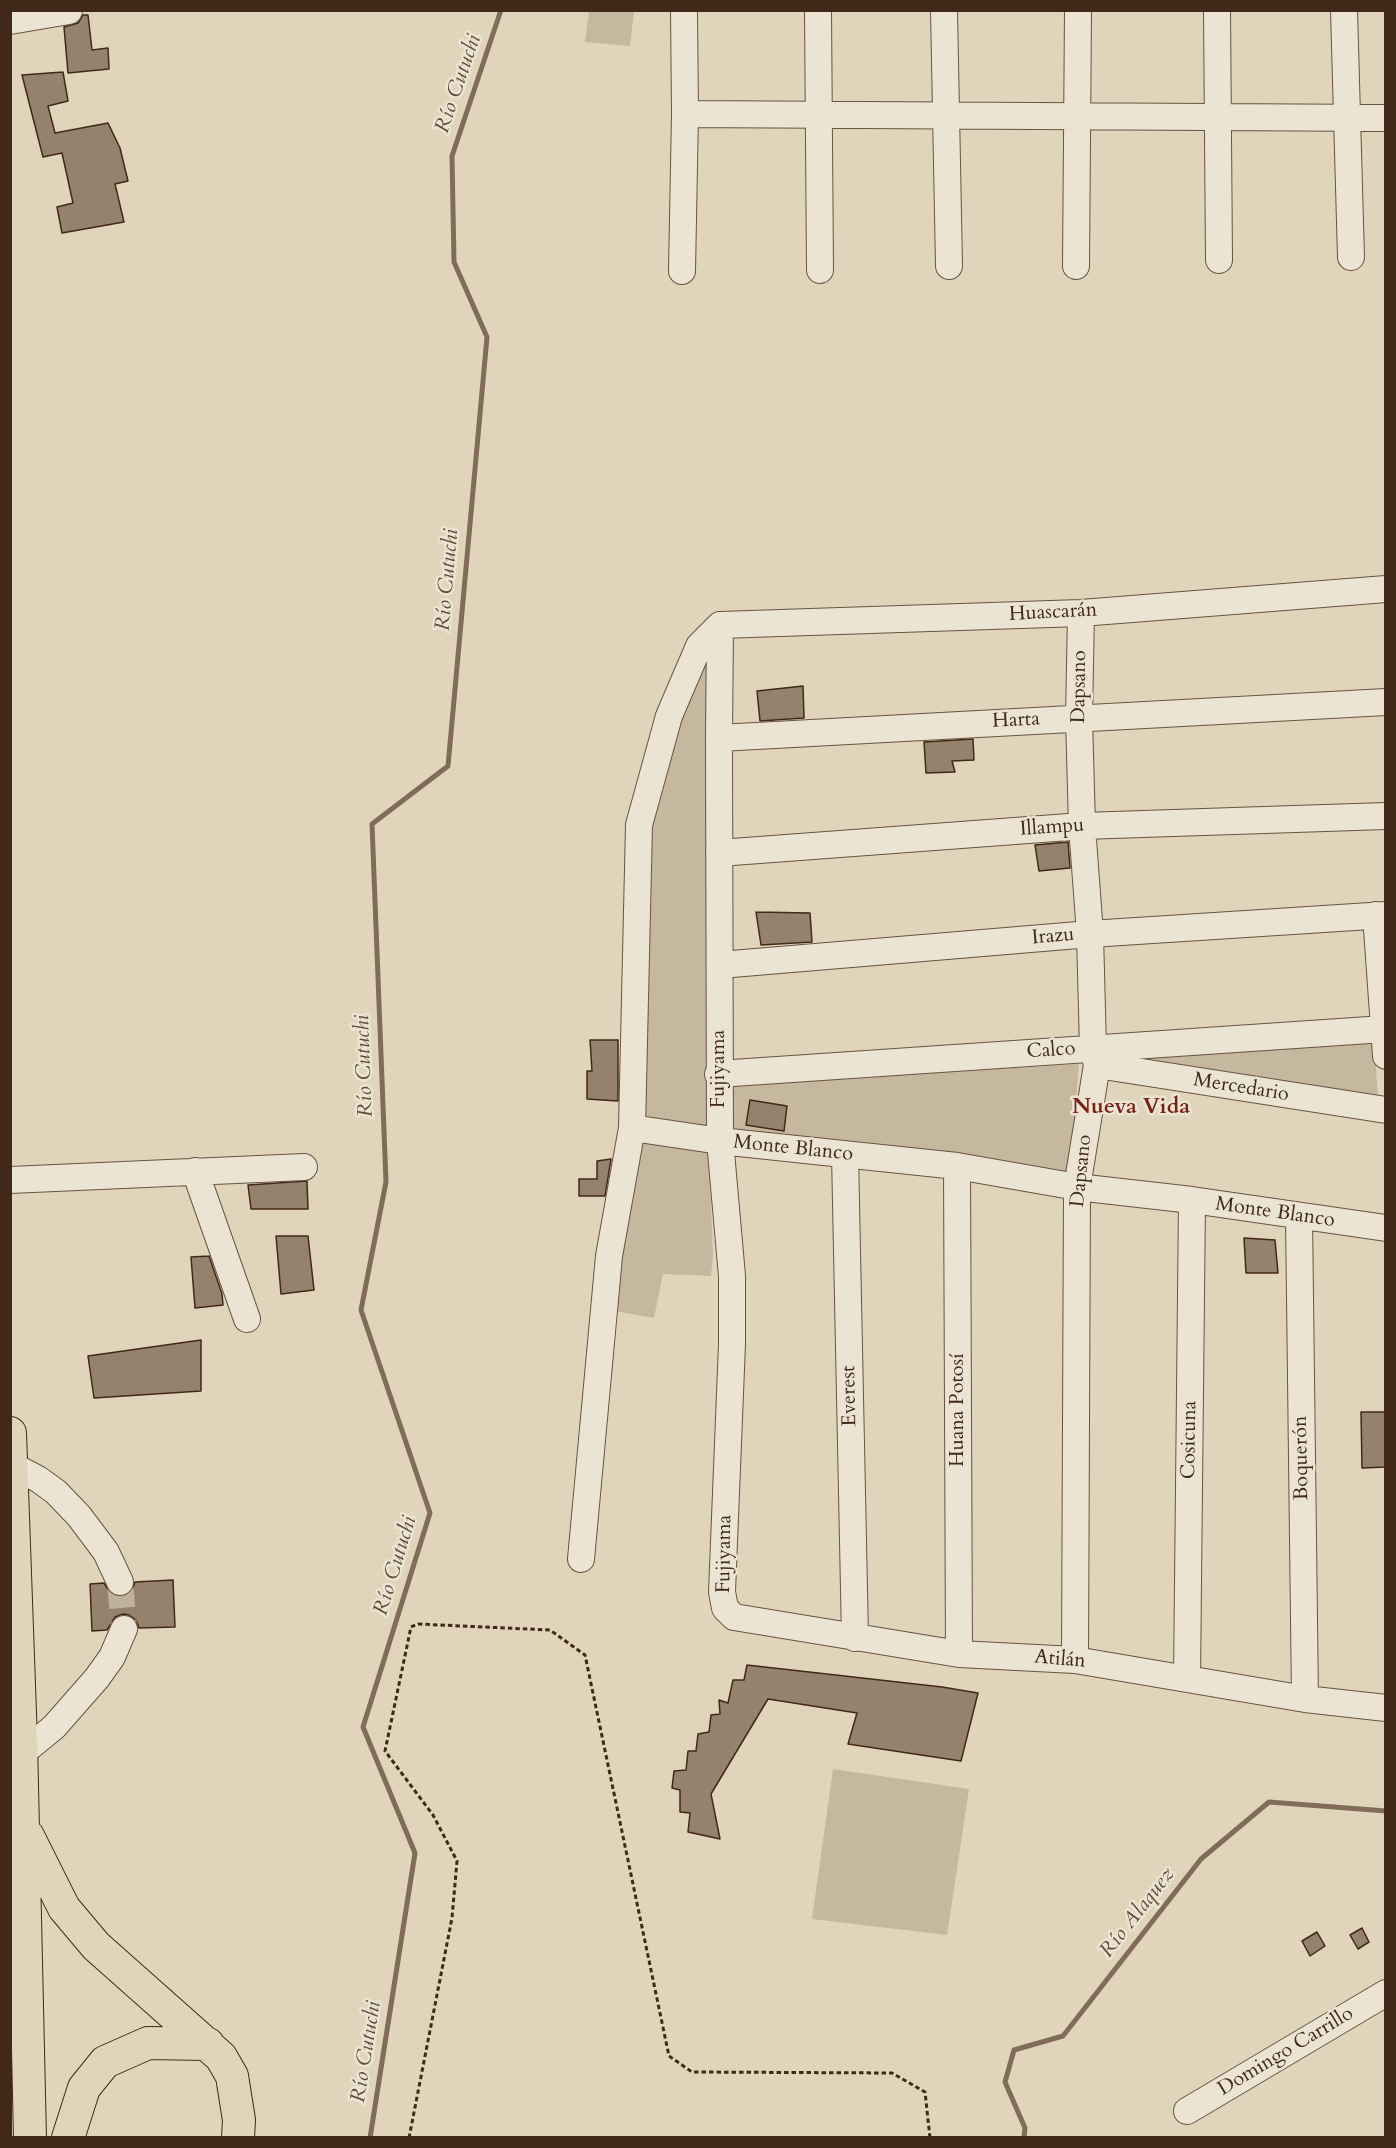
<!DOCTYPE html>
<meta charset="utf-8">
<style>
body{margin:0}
#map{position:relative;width:1396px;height:2148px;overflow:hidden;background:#e0d5bb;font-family:Cardo,serif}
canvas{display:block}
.frame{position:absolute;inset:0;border:12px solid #412818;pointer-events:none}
</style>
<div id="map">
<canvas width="1396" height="2148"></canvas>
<div class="frame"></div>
</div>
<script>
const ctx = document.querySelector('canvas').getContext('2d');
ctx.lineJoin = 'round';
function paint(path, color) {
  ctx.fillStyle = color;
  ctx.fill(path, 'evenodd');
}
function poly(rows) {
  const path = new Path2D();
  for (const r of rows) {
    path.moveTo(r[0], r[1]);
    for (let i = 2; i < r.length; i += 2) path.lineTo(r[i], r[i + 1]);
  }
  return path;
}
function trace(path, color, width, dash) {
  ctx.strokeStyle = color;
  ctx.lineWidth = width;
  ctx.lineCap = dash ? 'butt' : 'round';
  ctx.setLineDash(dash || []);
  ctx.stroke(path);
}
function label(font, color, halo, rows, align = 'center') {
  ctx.font = font + ' Cardo,serif';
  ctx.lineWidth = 5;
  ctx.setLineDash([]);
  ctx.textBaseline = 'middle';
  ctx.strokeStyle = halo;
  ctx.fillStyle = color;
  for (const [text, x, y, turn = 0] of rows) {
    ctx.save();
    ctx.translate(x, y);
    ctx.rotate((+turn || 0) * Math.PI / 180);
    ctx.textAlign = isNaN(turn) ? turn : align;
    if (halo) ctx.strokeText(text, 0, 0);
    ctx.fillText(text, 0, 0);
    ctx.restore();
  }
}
paint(poly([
 [589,11,634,11,630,46,585,42],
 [714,644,708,1130,713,1254,711,1276,663,1274,654,1318,614,1311,652,798,676,714],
 [1374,1039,1378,1098,1120,1060],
 [1079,1064,1070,1175,733,1130,734,1085],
 [833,1769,969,1789,947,1935,812,1919]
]), '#c5b89f');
trace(poly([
 [370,2138,415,1853,363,1727,430,1513,361,1310,386,1182,372,824,448,766,487,337,454,262,452,156,501,10],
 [1024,2138,1025,2128,1005,2082,1014,2050,1063,2036,1201,1859,1269,1802,1386,1811]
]), '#806c59', 5);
const building = poly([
 [83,15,88,15,92,50,108,48,109,69,68,73,64,27,78,23,83,15],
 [63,72,68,101,48,106,55,133,108,123,120,148,128,181,115,184,124,222,62,233,57,207,73,203,62,153,43,157,22,75,63,72],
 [803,686,804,718,760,721,757,691,803,686],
 [973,739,974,760,952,761,955,772,926,773,924,742,973,739],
 [1068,842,1070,868,1039,871,1035,845,1068,842],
 [756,912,810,913,812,942,761,945,756,912],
 [590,1040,618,1040,618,1101,587,1099,587,1071,592,1071,590,1040],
 [750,1100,787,1106,784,1131,746,1125,750,1100],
 [611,1159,605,1196,579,1196,579,1179,597,1179,597,1161,611,1159],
 [307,1181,308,1209,251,1209,248,1185,307,1181],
 [276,1236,308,1236,314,1290,281,1294,276,1236],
 [1244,1238,1275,1240,1278,1273,1246,1273,1244,1238],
 [209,1256,222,1294,223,1305,195,1308,191,1257,209,1256],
 [201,1340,201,1391,94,1398,88,1356,201,1340],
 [1361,1412,1386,1412,1386,1467,1362,1468,1361,1412],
 [173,1580,175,1627,139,1628,136,1620,129,1615,123,1614,115,1617,107,1630,92,1631,90,1584,104,1583,111,1594,119,1597,126,1596,132,1591,135,1582,173,1580],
 [747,1665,942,1687,978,1693,961,1761,848,1744,857,1713,768,1699,711,1794,720,1839,688,1832,690,1813,680,1812,680,1790,672,1788,674,1771,686,1770,688,1751,696,1751,698,1734,709,1732,711,1715,720,1714,719,1700,728,1703,733,1680,744,1680,747,1665],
 [1362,1928,1369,1942,1358,1949,1350,1935,1362,1928],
 [1317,1932,1325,1946,1310,1956,1302,1941,1317,1932]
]);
paint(building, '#94826d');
trace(building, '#412818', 1.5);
trace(poly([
 [120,1582,124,1629]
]), '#c0b29a', 26, [26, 13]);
const minor = poly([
 [818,10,820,270],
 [944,10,949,266],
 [1217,10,1219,260],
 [1344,10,1351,257],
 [10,21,69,11],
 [685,114,1386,118],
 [1076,266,1078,10],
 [682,271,685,114,684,10],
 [720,625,719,738,720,1141,732,1276,732,1344,722,1592,725,1608,734,1617,959,1654,1075,1660,1305,1699,1386,1708],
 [720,625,1081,613,1386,589],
 [719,738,1386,702],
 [719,853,1082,826,1386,816],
 [1376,915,1386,1056],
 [720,965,1090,934,1386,915],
 [1097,1065,1386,1110],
 [718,1074,1384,1029],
 [632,1128,639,825,669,716,699,646,720,625],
 [845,1154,855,1638],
 [957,1166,959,1654],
 [195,1171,247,1319],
 [10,1180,304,1167],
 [1299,1217,1305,1699],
 [11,1465,38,1479,56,1492,79,1516,106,1552,120,1582],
 [581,1559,609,1256,632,1128,720,1141,957,1166,1077,1187,1192,1200,1386,1228],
 [1075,1660,1077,1187,1097,1065,1093,1049,1090,934,1082,826,1079,718,1081,613],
 [1187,1679,1192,1200],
 [21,1754,54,1727,97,1678,112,1657,124,1629],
 [1187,2111,1386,1993]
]);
const major = poly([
 [10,1433,21,1741,30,2138],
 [28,1836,64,1908,96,1946,221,2057,232,2076,239,2120,238,2138],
 [68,2138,84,2088,105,2062,148,2043,208,2044]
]);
trace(minor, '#695341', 28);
trace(major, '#412818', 34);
trace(poly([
 [409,2138,452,1918,457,1861,433,1815,385,1751,411,1627,418,1624,550,1630,585,1655,669,2056,692,2072,892,2073,925,2092,930,2138]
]), '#412818', 3, [4.5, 3]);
trace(minor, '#ebe4d3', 26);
trace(major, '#e0d5bb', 32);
label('20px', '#412818', '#ebe4d3', [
 ["Huascarán",1053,613,-3],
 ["Dapsano",1080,687,-89],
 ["Harta",1016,721,-3],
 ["Illampu",1052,828,-4],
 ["Irazu",1053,937,-5],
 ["Calco",1051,1051,-4],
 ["Fujiyama",719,1069,-90],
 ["Mercedario",1241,1088,9],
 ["Monte Blanco",793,1149,6],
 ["Dapsano",1082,1171,-84],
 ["Monte Blanco",1275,1213,8],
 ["Everest",850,1396,-91],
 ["Huana Potosí",958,1410,-90],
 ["Cosicuna",1190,1440,-89],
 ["Boquerón",1302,1458,-91],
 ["Fujiyama",725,1554,-89],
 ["Atilán",1060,1660,5],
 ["Domingo Carrillo",1286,2052,-31]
]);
label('italic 21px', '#604a38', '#ebe4d3', [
 ["Río Cutuchi",459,84,-71],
 ["Río Cutuchi",448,580,-85],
 ["Río Cutuchi",365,1066,-92],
 ["Río Cutuchi",396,1566,-73],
 ["Río Alaquez",1138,1913,-52],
 ["Río Cutuchi",367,2052,-81]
]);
label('bold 22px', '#7a1f14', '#ebe4d3', [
 ["Nueva Vida",1131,1108]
]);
</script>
